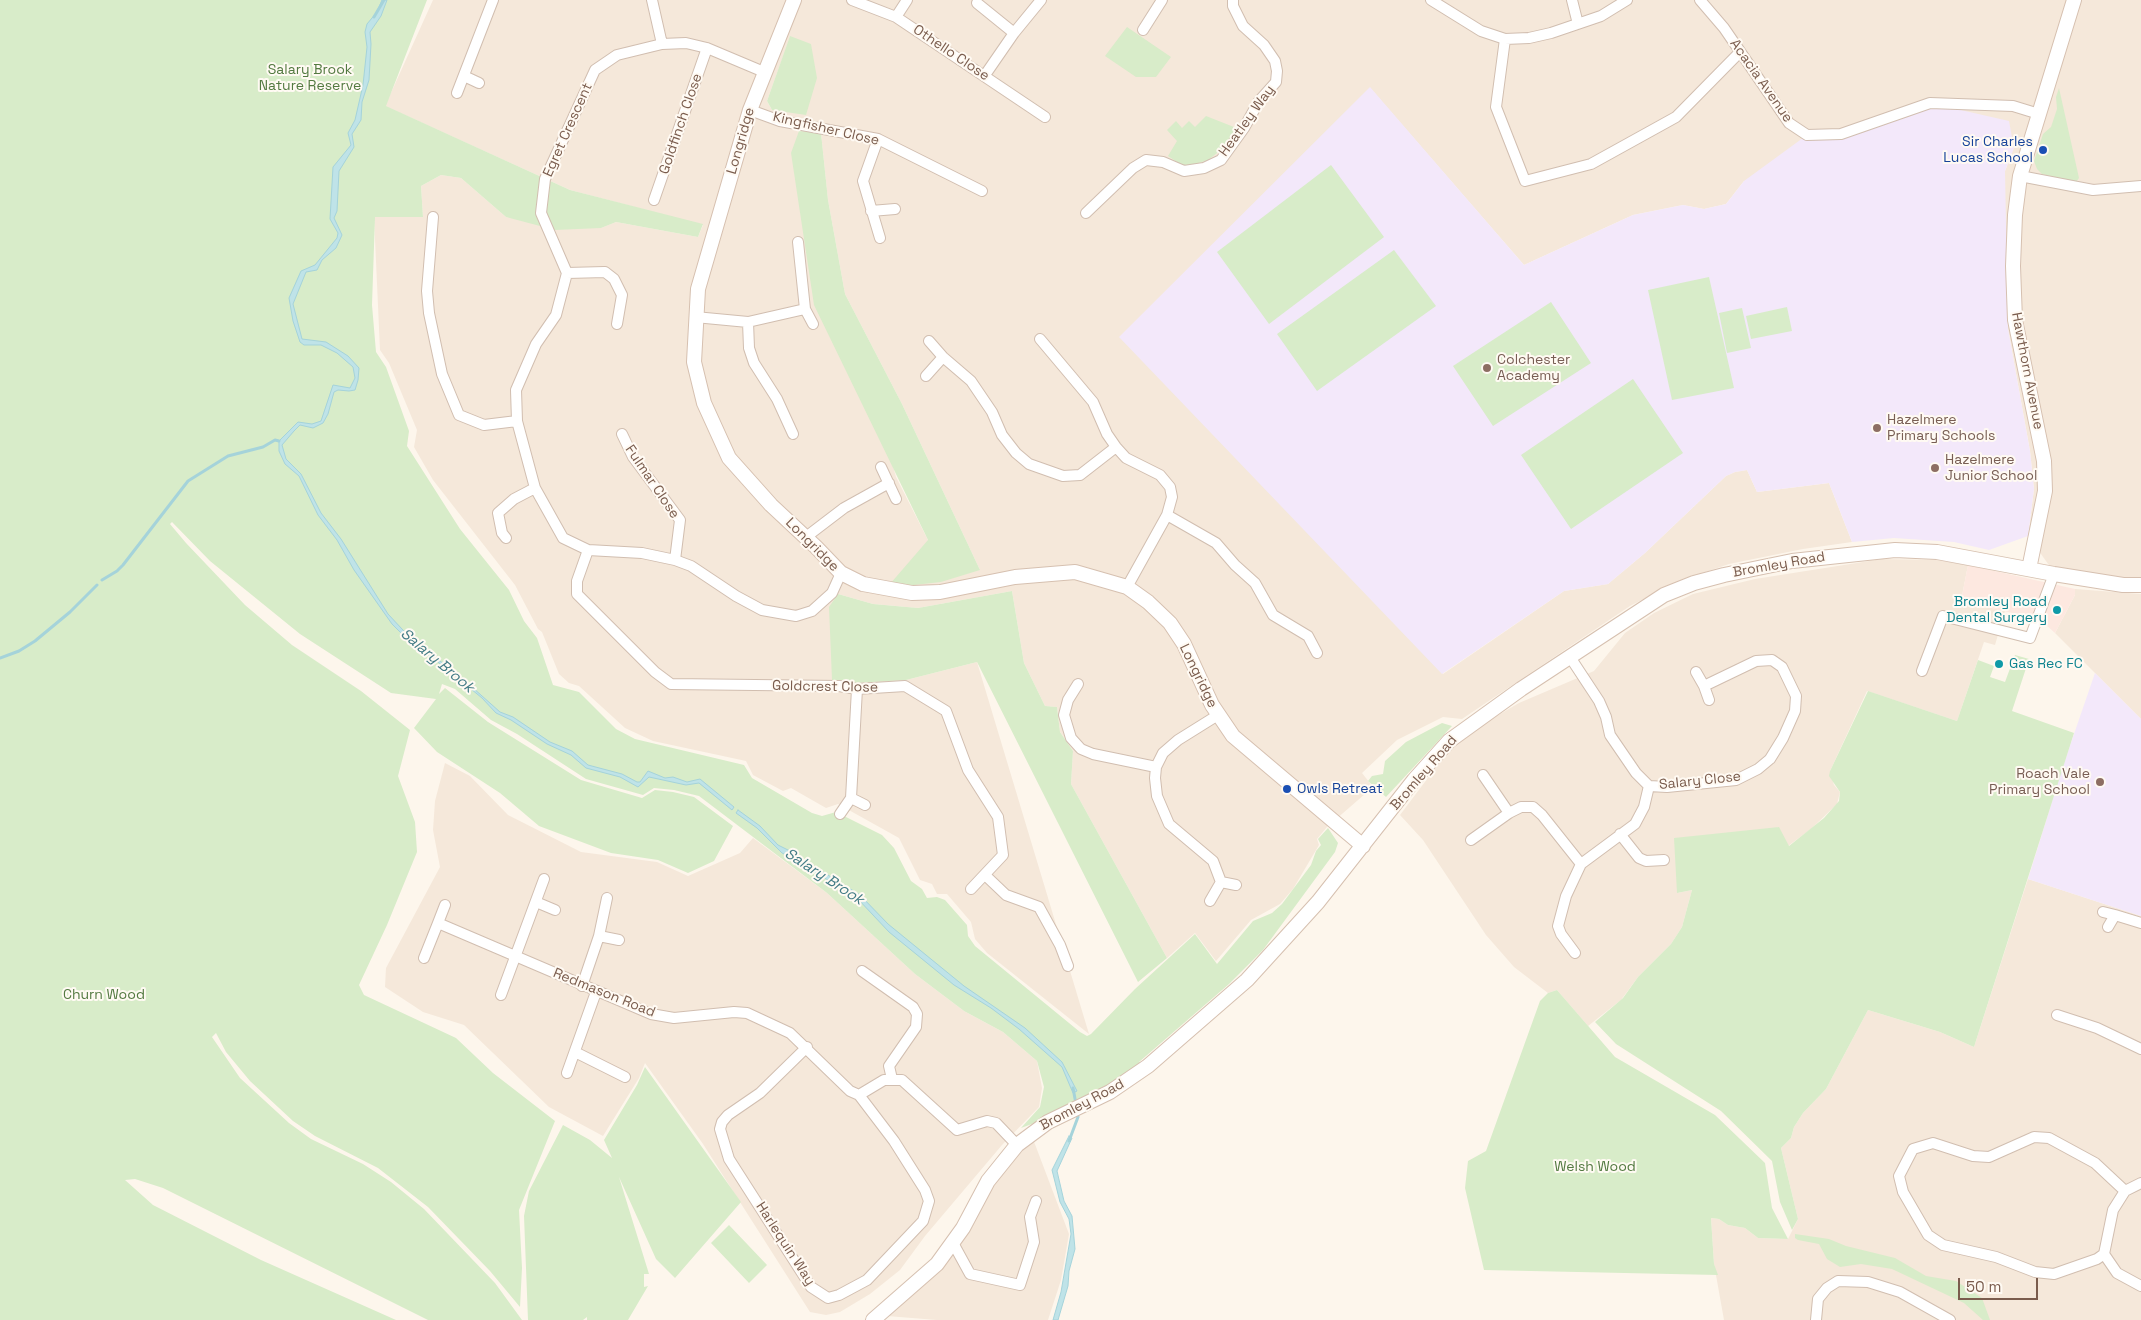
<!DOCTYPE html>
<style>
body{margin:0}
#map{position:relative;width:2141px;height:1320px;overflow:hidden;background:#fdf6ec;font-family:"Space Grotesk",sans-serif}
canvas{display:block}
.scale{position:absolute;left:1958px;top:1278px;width:80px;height:22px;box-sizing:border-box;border:2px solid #7a5c4d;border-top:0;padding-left:6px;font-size:15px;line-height:18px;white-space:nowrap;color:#7a5c4d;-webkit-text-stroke:4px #fffaf3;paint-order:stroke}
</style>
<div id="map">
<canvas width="2141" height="1320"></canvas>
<div class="scale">50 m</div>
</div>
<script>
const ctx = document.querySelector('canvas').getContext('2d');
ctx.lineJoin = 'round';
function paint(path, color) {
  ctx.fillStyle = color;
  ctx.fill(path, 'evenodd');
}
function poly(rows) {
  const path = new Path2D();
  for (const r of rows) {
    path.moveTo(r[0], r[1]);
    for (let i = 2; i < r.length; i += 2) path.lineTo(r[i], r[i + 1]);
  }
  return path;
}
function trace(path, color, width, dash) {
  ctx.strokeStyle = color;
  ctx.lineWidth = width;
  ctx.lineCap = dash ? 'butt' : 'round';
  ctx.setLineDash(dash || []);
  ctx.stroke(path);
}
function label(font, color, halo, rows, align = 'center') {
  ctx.font = font + ' "Space Grotesk",sans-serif';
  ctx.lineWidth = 4;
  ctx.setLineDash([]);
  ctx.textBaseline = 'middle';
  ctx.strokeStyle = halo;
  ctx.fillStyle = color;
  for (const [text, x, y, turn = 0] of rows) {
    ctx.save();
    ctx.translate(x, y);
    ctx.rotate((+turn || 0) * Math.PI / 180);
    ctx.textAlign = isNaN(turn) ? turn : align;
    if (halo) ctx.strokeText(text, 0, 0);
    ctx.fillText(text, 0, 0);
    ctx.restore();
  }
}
paint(poly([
 [433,0,2141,0,2141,578,2122,579,2051,568,2028,536,2034,489,2030,451,2008,329,2005,212,2005,171,2009,161,1744,181,1726,204,1704,209,1683,205,1633,215,1524,265,1370,88,1443,674,1564,591,1608,584,1645,553,1726,476,1735,472,1747,470,1757,492,1829,483,1852,542,1803,549,1729,564,1679,581,1630,606,1462,719,1443,717,1397,740,1362,773,1373,787,1327,827,1317,839,1319,845,1293,889,1280,904,1251,920,1216,961,1195,933,1167,958,1071,784,1073,751,1060,732,1057,707,1045,706,1024,663,1012,591,918,608,873,604,838,594,906,680,977,662,1089,1034,987,953,975,939,971,922,947,894,937,894,932,884,920,880,899,838,838,804,826,808,791,788,783,791,753,775,746,761,653,741,625,728,579,686,569,683,559,674,542,632,538,629,515,585,433,480,414,447,417,430,389,363,380,350,374,217,423,217,421,186,441,175,461,178,506,217,601,228,616,222,698,237,703,225,570,190,385,106],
 [790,37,772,110,767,101],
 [799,131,821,133,828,200,845,294,902,404,980,570,928,540,896,477],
 [1882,559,1937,560,1968,565,1961,601,2005,611,1995,645,1984,642,1957,721,1867,691,1830,771,1834,785,1840,792,1837,804,1811,829,1788,846,1778,827,1677,893,1692,890,1682,927,1671,944,1638,977,1621,1000,1588,1026,1557,990,1548,993,1514,967,1486,935,1423,840,1400,815,1449,750,1471,731,1519,703,1594,671,1625,633,1654,613,1693,594,1755,579],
 [2075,589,2141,594,2141,719,2055,633,2075,595],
 [445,763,470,776,508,815,581,852,657,862,688,876,740,853,753,838,827,893,915,974,964,1011,1003,1032,1037,1061,1042,1088,1039,1107,1002,1145,925,1236,900,1270,870,1294,840,1312,826,1315,810,1312,703,1144,645,1063,639,1078,603,1136,549,1107,464,1025,423,1012,385,987,386,968,440,867,433,830,435,801],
 [2028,879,2141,916,2141,1320,1724,1320,1714,1264,1711,1218,1719,1219,1728,1225,1745,1228,1758,1238,1788,1239,1798,1219,1781,1148,1791,1138,1794,1127,1803,1113,1826,1089,1868,1010,1940,1032,1974,1047],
 [1033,1139,1069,1234,1061,1280,1048,1320,937,1320,887,1316,975,1216,1002,1173,1019,1150]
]), '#f5e8da');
paint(poly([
 [1968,565,2075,589,2075,595,2055,633,2046,625,2034,618,1961,601]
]), '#fde8e0');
paint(poly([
 [1370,87,1524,265,1633,215,1683,205,1704,209,1726,204,1744,181,1807,135,1841,134,1930,103,2009,121,2014,148,2005,171,2008,329,2030,451,2034,489,2028,536,1989,550,1954,542,1894,538,1852,542,1829,483,1757,492,1747,470,1735,472,1726,476,1645,553,1608,584,1564,591,1442,674,1119,337],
 [2095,673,2141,719,2141,916,2028,879,2064,763]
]), '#f3e8fa');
paint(poly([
 [0,0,427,0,386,106,570,190,703,224,698,237,616,222,601,228,555,230,506,217,461,178,441,175,421,186,423,217,375,217,372,305,376,352,386,367,409,431,407,446,460,529,509,590,524,621,537,638,553,685,579,692,616,729,635,739,744,765,752,778,812,813,822,816,836,812,882,835,894,848,911,881,922,889,927,898,937,897,945,900,967,925,968,936,975,946,1080,1032,1087,1036,1091,1034,1135,989,1195,934,1217,964,1253,921,1272,913,1282,904,1311,865,1316,851,1321,845,1318,839,1328,828,1338,843,1335,852,1263,950,1229,984,1139,1062,1148,1066,1040,1121,1021,1128,1040,1107,1044,1087,1037,1061,1003,1032,964,1011,915,974,827,893,699,796,674,790,654,788,643,795,586,779,517,734,491,720,455,689,442,684,439,694,445,688,488,722,581,780,642,798,655,790,673,792,694,797,733,826,714,861,688,873,658,860,611,853,539,826,500,793,437,752,414,728,436,699,391,693,300,634,210,561,172,522,170,524,186,543,245,605,292,645,361,691,410,730,398,776,415,822,417,852,387,925,359,985,364,995,456,1038,493,1073,555,1121,519,1210,522,1268,520,1307,490,1271,428,1207,378,1168,315,1136,293,1121,250,1081,226,1052,216,1033,212,1037,240,1078,289,1123,311,1139,363,1164,391,1182,424,1209,495,1283,522,1320,428,1320,163,1188,135,1179,125,1180,153,1205,261,1260,396,1320,0,1320],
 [1127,27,1171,57,1156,77,1136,77,1105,56],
 [790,36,811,44,817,78,806,115,772,110,767,101],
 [2059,88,2079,178,2076,182,2042,174,2037,169,2034,161,2043,134,2051,127,2057,109,2056,97],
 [1206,116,1234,127,1236,130,1225,147,1208,160,1189,166,1180,164,1168,156,1177,141,1167,130,1176,121,1182,128,1189,121,1195,127],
 [799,131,821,133,828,200,845,294,902,404,980,570,941,582,905,586,890,584,928,540,814,305,791,153],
 [1331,165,1384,237,1269,324,1217,252],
 [1394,250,1436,306,1317,391,1277,334],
 [1709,277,1734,388,1672,400,1648,290],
 [1551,302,1591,363,1493,426,1453,366],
 [1787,307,1792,331,1751,339,1746,316],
 [1742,308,1751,348,1727,353,1719,313],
 [1633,379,1683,453,1571,529,1521,455],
 [1012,591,1024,663,1045,706,1057,707,1060,732,1073,751,1071,784,1167,958,1138,982,977,662,906,680,854,683,832,680,829,607,838,594,873,604,918,608],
 [2015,655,2029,659,2012,711,2074,733,1974,1047,1940,1032,1868,1010,1826,1089,1803,1113,1794,1127,1791,1138,1781,1148,1798,1219,1792,1230,1780,1202,1772,1161,1721,1111,1616,1044,1595,1022,1623,998,1638,977,1671,944,1682,927,1692,890,1677,893,1674,838,1779,827,1789,846,1824,818,1839,801,1840,792,1829,776,1830,771,1868,691,1957,721,1978,660,1994,666,1990,677,2005,682],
 [1442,723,1452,726,1386,797,1368,781,1372,776,1383,774,1385,761,1406,742],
 [1557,990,1615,1057,1715,1115,1765,1163,1772,1208,1788,1239,1758,1238,1745,1228,1728,1225,1719,1219,1711,1218,1714,1264,1718,1275,1484,1270,1465,1188,1468,1161,1486,1151,1540,1001,1548,993],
 [645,1067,741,1202,675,1278,656,1259,619,1177,649,1274,644,1274,644,1287,648,1286,628,1320,587,1320,587,1317,583,1320,528,1320,524,1216,529,1191,563,1125,590,1140,612,1158,604,1140,637,1085],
 [729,1225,767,1265,749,1283,711,1243],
 [1795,1234,1829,1239,1846,1246,1895,1258,1926,1276,1956,1281,1982,1298,1990,1320,1983,1320,1964,1303,1892,1269,1861,1264,1840,1267,1827,1259,1819,1244,1798,1240,1795,1238]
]), '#d8ecc9');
const water = poly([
 [382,0,387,0,381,16,370,32,371,44,369,80,362,102,361,120,352,134,354,147,339,171,337,211,334,218,342,235,336,248,322,260,317,270,306,272,293,304,302,339,326,342,348,356,359,368,358,380,355,390,349,391,338,390,334,392,328,414,323,423,313,428,300,425,294,431,282,445,286,459,301,474,321,513,341,539,388,614,416,644,454,671,500,712,513,717,550,742,572,751,588,765,622,774,637,782,640,782,648,771,665,778,673,777,687,782,700,779,734,807,732,810,699,783,686,785,649,777,638,787,620,777,586,768,571,755,547,744,511,720,496,713,482,698,433,658,416,648,392,624,354,570,337,540,318,515,299,476,285,464,279,451,279,441,298,422,312,424,321,421,333,385,350,388,355,378,353,367,337,353,321,345,304,345,300,342,293,321,289,298,301,271,315,265,337,238,338,233,330,219,333,167,351,145,348,133,355,120,363,85,367,47,365,32,367,24,377,12,382,0],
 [738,810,760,826,778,845,798,855,802,863,815,867,860,895,888,924,964,986,1025,1028,1062,1062,1077,1091,1073,1093,1062,1067,1019,1029,991,1008,954,985,889,932,857,898,818,874,802,866,795,859,782,853,757,828,736,813,738,810],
 [1069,1136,1072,1138,1057,1171,1064,1201,1072,1216,1075,1249,1069,1271,1068,1286,1058,1320,1053,1320,1061,1292,1071,1234,1069,1219,1060,1202,1052,1170,1069,1136]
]);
paint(water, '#bfe3e8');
trace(water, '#a5d3da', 1);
trace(poly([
 [374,17,384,0],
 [102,580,117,571,123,565,188,481,228,456,263,447,275,440,279,441],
 [0,658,19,651,35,641,70,612,97,585],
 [1073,1088,1076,1104],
 [1069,1141,1078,1117,1077,1111]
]), '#a5d3da', 3);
const street = poly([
 [652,0,662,44],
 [852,0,896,17,1045,117],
 [1431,0,1481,31,1505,39,1529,38,1551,33,1601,16,1627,0],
 [1572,0,1578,24],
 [1700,0,1724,28,1789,123,1807,135,1841,134,1930,103,2013,106,2039,114],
 [977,3,1014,33],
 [896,17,907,0],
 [1143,30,1162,0],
 [1505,39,1496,107,1525,181,1591,164,1676,117,1740,52],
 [764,72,707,48,686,43,662,44,617,55,595,70,545,179,541,213,567,273,556,315,536,344,516,390,517,421,535,488,563,538,588,550,642,553,675,560,691,566,736,596,762,610,796,616,812,611,832,593,841,573],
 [985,75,1014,33,1041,0],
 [464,76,479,83],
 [457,93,493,0],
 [750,110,780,121,878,139,982,191],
 [878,139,863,181,880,238],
 [2020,176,2093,190,2141,186],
 [654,200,707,48],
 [871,211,895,209],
 [1086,213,1133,168,1146,160,1163,162,1184,171,1204,168,1221,160,1244,128,1259,101,1276,82,1277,71,1275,61,1264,45,1243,26,1233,6,1233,0],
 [433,217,427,291,429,313,442,374,459,415,484,425,517,421],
 [567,273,605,272,614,279,622,295,617,324],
 [805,309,813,324],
 [695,317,748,322,805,309,798,242],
 [748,322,749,348,754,363,777,399,793,434],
 [1040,339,1093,402,1107,434,1116,447,1126,458,1160,475,1170,487,1172,497,1167,515,1127,587],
 [929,341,943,357,971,381,992,412,1002,435,1016,453,1029,464,1063,476,1080,475,1116,447],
 [926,376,943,357],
 [622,434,633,457,680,520,675,560],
 [881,467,896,499],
 [1167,515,1216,543,1235,565,1255,583,1273,615,1308,636,1317,653],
 [806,537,844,508,889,483],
 [506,538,502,533,498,513,514,499,535,488],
 [588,550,577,581,577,594,655,672,671,684,839,686,857,689,905,686,946,711,968,770,998,817,1003,855,971,889],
 [1570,657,1599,701,1606,717,1610,735,1636,773,1649,786,1667,787,1736,780,1758,769,1770,759,1783,738,1795,711,1796,696,1782,667,1772,660,1756,661,1704,686,1709,700],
 [1922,671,1943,616,2030,638,2054,574],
 [1696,672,1704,686],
 [1078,684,1068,700,1064,715,1071,738,1081,749,1093,754,1156,767],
 [1483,775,1509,813],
 [851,798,857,689],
 [840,814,851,798,865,805],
 [1620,834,1639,858,1646,861,1664,860],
 [1471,840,1509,813,1521,807,1533,807,1542,815,1581,864],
 [985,875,1006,895,1039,907,1060,945,1068,966],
 [1221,882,1236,885],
 [1210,901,1221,882,1213,861,1169,824,1157,796,1155,778,1156,767,1163,753,1178,740,1218,715],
 [536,902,555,910],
 [2103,912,2115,915],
 [438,923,445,905],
 [2108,927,2115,915,2141,923],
 [599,936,619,940],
 [1575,953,1561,934,1558,926,1566,896,1581,864,1635,824,1644,807,1649,786],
 [424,958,438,923,651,1014,674,1018,734,1012,747,1013,790,1033,850,1091,859,1095,884,1080,902,1080,957,1130,987,1121,996,1123,1017,1145],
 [862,971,913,1007,917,1014,916,1027,889,1066,892,1079],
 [582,986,599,936,607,898],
 [501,995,544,879],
 [2057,1015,2097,1028,2141,1049],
 [807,1047,760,1093,728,1115,722,1122,720,1129,729,1159,811,1287,828,1298,839,1295,867,1280,923,1221,929,1201,925,1190,894,1141,859,1095],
 [575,1052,625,1077],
 [567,1073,596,992],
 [2141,1183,2125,1191,2113,1210,2104,1254,2117,1273,2141,1286],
 [953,1243,970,1274,1020,1285,1034,1242,1030,1217,1036,1201],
 [2104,1254,2097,1259,2054,1274,2035,1272,1996,1257,1943,1245,1928,1235,1903,1192,1899,1176,1913,1149,1933,1143,1973,1156,1989,1157,2034,1137,2049,1138,2095,1163,2125,1191],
 [1816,1320,1818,1299,1827,1288,1838,1281,1868,1282,1900,1292,1950,1320]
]);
const secondary = poly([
 [794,0,750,110,698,289,694,362,704,403,729,458,771,505,816,547,841,573,863,584,912,593,940,592,1015,577,1075,572,1127,587,1148,602,1170,623,1184,644,1212,705,1233,736,1363,846],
 [2029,569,2045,491,2044,461,2015,320,2013,266,2015,215,2020,176,2074,0],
 [873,1320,937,1264,963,1228,988,1181,1017,1145,1048,1122,1110,1092,1148,1066,1247,980,1318,902,1414,780,1449,741,1521,689,1664,595,1694,583,1724,575,1792,561,1895,550,1937,552,2054,574,2123,585,2141,585]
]);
trace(street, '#d1beb0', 12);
trace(secondary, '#d6c0b0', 16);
trace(street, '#fff', 10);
trace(secondary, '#fff', 14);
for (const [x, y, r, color] of [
 [2043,150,5,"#1a4fb4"],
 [1487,368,5,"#8d6e63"],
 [1877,428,5,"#8d6e63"],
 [1935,468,5,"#8d6e63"],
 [2057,610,5,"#0f9aa8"],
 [1999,664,5,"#0f9aa8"],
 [2100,782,5,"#8d6e63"],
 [1287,789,5,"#1a4fb4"]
]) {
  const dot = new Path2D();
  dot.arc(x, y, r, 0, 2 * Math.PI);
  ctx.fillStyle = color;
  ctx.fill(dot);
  trace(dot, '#fffaf3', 2);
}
label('14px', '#7a5c4d', '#fffaf3', [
 ["Othello Close",951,53,34],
 ["Acacia Avenue",1761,81,55],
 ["Heatley Way",1247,121,-54],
 ["Goldfinch Close",681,124,-71],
 ["Kingfisher Close",826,129,13],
 ["Egret Crescent",568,130,-66],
 ["Longridge",741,141,-74],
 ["Hawthorn Avenue",2027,371,79],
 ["Fulmar Close",652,482,56],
 ["Longridge",812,545,45],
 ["Bromley Road",1779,565,-10],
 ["Longridge",1198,676,64],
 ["Goldcrest Close",825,687,1],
 ["Bromley Road",1424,773,-49],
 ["Salary Close",1700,781,-6],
 ["Redmason Road",604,993,22],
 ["Bromley Road",1082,1105,-28],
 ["Harlequin Way",785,1244,57]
]);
label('14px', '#537a41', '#fffaf3', [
 ["Salary Brook",310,70],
 ["Nature Reserve",310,86],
 ["Churn Wood",104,995],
 ["Welsh Wood",1595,1167]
]);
label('14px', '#164399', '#fffaf3', [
 ["Sir Charles",2033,142],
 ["Lucas School",2033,158],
 ["Owls Retreat",1297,789,"left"]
], 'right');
label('14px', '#785e54', '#fffaf3', [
 ["Colchester",1497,360],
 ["Academy",1497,376],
 ["Hazelmere",1887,420],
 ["Primary Schools",1887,436],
 ["Hazelmere",1945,460],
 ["Junior School",1945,476],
 ["Roach Vale",2090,774,"right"],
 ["Primary School",2090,790,"right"]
], 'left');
label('14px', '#0d838f', '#fffaf3', [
 ["Bromley Road",2047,602],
 ["Dental Surgery",2047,618],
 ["Gas Rec FC",2009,664,"left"]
], 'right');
label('italic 15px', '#437c86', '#fffaf3', [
 ["Salary Brook",437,661,40],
 ["Salary Brook",824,877,33]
]);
</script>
